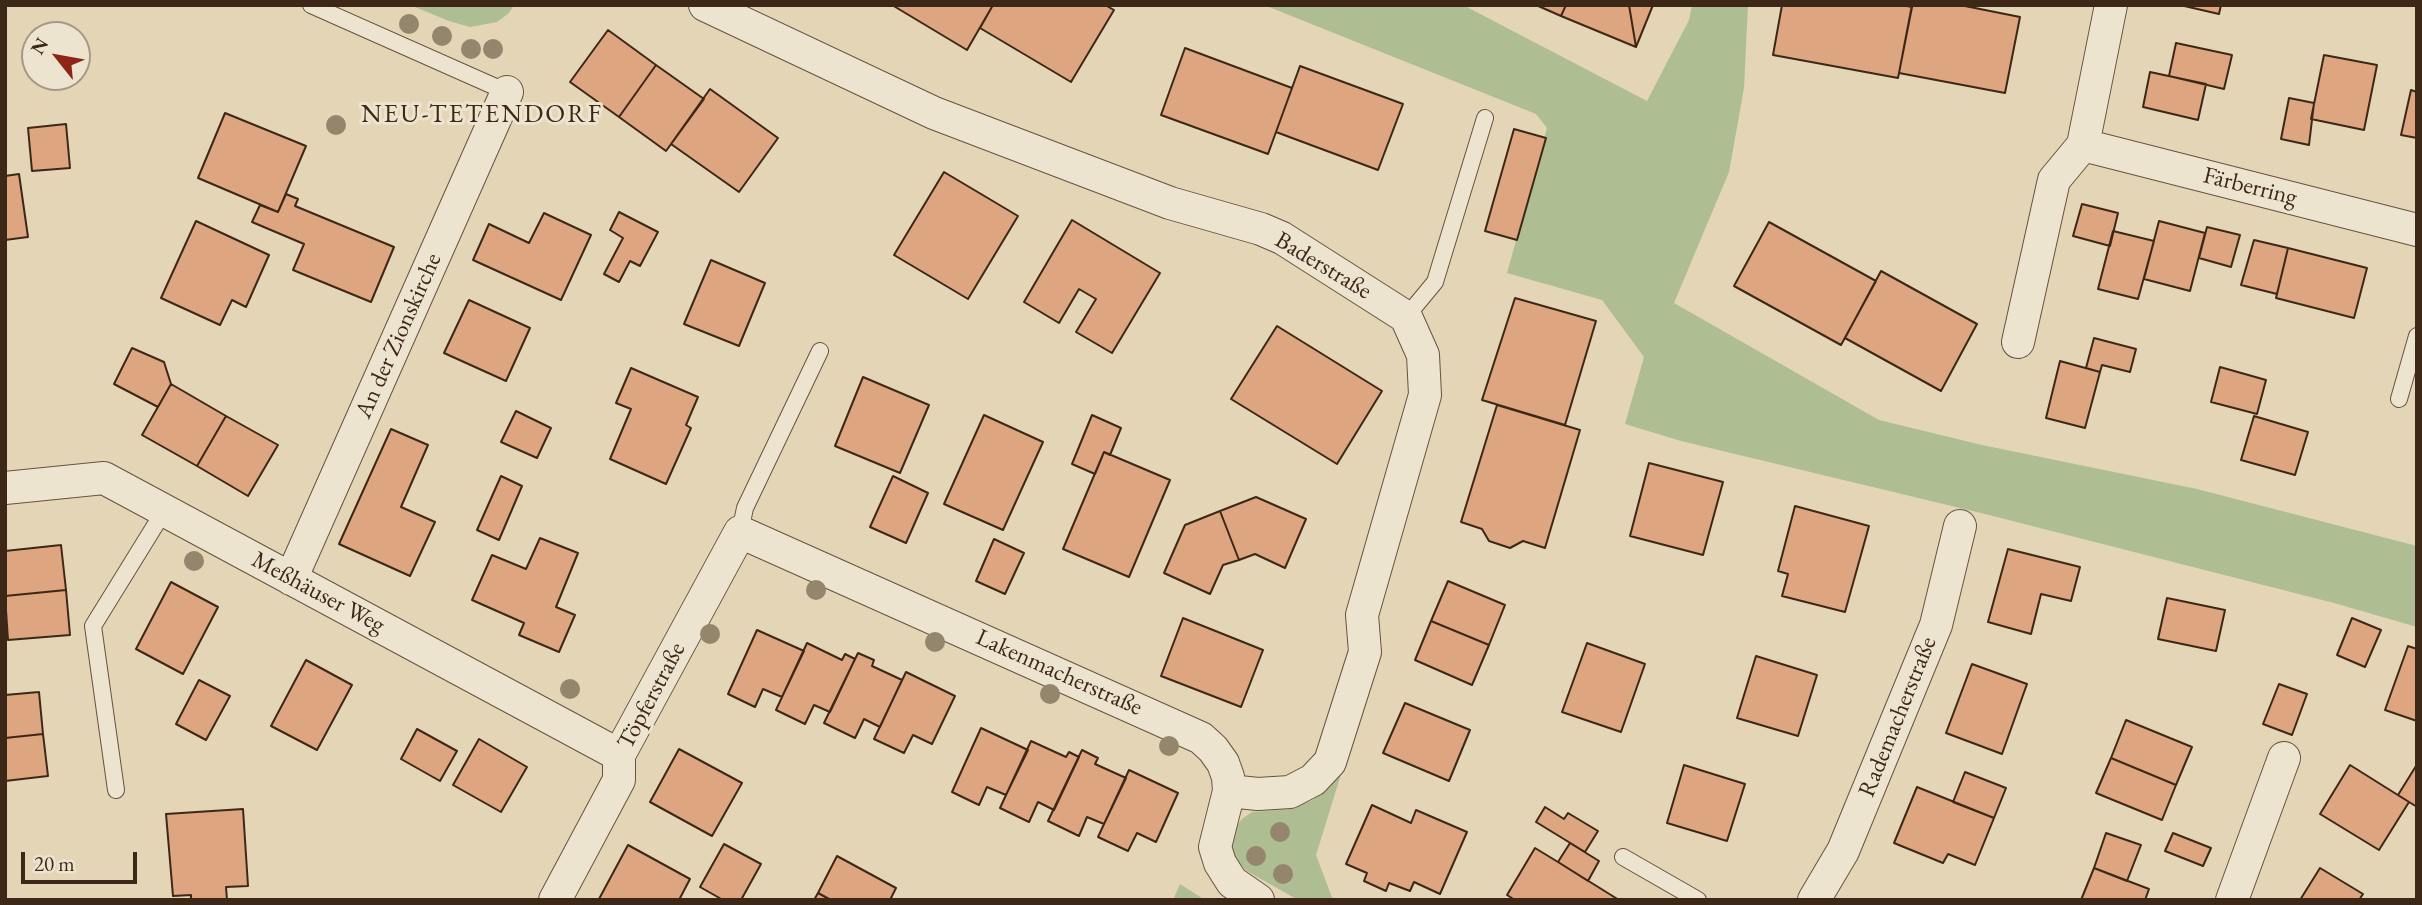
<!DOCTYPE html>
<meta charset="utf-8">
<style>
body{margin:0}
#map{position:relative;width:2422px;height:905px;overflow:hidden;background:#e3d5b6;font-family:"EB Garamond",serif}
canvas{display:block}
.frame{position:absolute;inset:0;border:7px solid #3d2817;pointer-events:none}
.north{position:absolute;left:21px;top:21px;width:70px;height:70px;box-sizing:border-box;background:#ede4d0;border:2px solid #a79986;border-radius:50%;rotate:301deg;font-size:19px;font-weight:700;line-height:28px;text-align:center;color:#3d2817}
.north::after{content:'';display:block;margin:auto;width:24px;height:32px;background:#8f2418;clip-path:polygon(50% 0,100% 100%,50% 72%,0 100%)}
.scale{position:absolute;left:21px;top:852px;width:116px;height:32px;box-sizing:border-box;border:4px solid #3d2817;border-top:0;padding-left:9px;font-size:21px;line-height:24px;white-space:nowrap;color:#3d2817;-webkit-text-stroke:5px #ede4d0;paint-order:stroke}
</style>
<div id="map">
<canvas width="2422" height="905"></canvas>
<div class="frame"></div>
<div class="north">N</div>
<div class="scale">20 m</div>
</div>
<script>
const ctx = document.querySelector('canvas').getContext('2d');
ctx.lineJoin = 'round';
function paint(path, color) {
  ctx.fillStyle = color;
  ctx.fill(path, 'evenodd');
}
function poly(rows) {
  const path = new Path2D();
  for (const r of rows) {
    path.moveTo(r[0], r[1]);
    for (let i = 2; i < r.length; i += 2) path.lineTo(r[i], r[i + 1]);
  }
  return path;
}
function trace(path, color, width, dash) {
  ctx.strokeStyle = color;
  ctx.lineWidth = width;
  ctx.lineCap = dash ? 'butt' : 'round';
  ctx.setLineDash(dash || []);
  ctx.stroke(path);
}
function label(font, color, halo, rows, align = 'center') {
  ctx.font = font + ' "EB Garamond",serif';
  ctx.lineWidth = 6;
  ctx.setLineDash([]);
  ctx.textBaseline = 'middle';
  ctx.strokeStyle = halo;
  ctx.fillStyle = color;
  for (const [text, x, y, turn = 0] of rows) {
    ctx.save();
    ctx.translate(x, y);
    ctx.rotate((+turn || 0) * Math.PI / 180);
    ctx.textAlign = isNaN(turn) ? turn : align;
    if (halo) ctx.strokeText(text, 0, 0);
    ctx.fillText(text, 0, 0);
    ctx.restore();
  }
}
paint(poly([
 [410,5,514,5,509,13,497,22,470,27,449,21],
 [1264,5,1463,5,1647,101,1689,20,1692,5,1748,5,1744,88,1729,172,1674,303,1879,420,1982,445,2197,489,2417,546,2417,627,2334,603,1985,514,1681,441,1625,424,1644,357,1602,300,1507,273,1547,128,1536,114],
 [1342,771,1316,855,1333,900,1298,900,1247,871,1236,860,1231,849,1232,839,1234,829,1242,819,1252,812,1289,809,1313,800],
 [1180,884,1205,900,1173,900]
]), '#afbe92');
const building = poly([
 [892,5,993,5,967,50,892,5],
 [993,5,1105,5,1114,10,1071,82,980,28,993,5],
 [1536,5,1566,5,1561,16,1536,5],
 [1566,5,1629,5,1636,47,1561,16,1566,5],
 [1629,5,1653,5,1636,47,1629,5],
 [1782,5,1902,5,1912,7,1898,78,1773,55,1782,5],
 [1912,5,1960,5,2020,17,2005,93,1899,73,1912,5],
 [2180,5,2221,5,2219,14,2180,5],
 [608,30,656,65,619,117,570,82,608,30],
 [2176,43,2232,55,2224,89,2169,76,2176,43],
 [1185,48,1292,88,1268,154,1161,115,1185,48],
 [2324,55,2377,65,2364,130,2311,119,2324,55],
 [656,65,704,99,666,151,619,117,656,65],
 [1300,66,1403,104,1378,170,1276,132,1300,66],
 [2150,72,2206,84,2198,120,2143,107,2150,72],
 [710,89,778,138,739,192,671,144,710,89],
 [2411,90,2417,92,2417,138,2401,135,2411,90],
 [2289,98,2314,103,2309,145,2281,139,2289,98],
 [225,113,306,146,278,212,198,178,225,113],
 [66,124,70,168,32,171,28,128,66,124],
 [1514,129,1546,138,1517,240,1485,231,1514,129],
 [944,172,1018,216,968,299,894,255,944,172],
 [19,174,28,237,5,240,5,176,19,174],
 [286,194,298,199,295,206,394,247,371,302,293,270,304,244,252,222,260,205,278,212,286,194],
 [2082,204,2118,213,2110,246,2073,236,2082,204],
 [619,212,658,232,640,266,630,261,619,282,604,274,623,238,610,230,619,212],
 [544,213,591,235,561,300,473,260,489,224,529,243,544,213],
 [1072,220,1160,273,1112,353,1076,332,1096,299,1079,289,1059,323,1024,302,1072,220],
 [196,221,269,255,246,307,232,300,220,325,161,298,196,221],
 [2159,221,2205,233,2190,291,2144,279,2159,221],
 [1769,222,1876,281,1841,345,1734,286,1769,222],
 [2207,227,2240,235,2231,267,2199,258,2207,227],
 [2113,231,2154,241,2138,299,2098,289,2113,231],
 [2254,240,2288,248,2277,294,2241,285,2254,240],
 [2288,248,2367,268,2354,318,2276,298,2288,248],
 [711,260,765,283,739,346,684,324,711,260],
 [1881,271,1977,324,1941,391,1845,338,1881,271],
 [1515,298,1596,321,1565,425,1482,400,1515,298],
 [469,300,530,328,506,381,444,353,469,300],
 [1277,326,1382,391,1337,464,1231,399,1277,326],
 [2094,338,2136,349,2130,372,2102,365,2100,372,2086,368,2094,338],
 [132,348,164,362,171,384,158,407,114,384,132,348],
 [2060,361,2100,372,2085,428,2046,418,2060,361],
 [2220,367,2266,380,2257,414,2211,402,2220,367],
 [631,368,698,397,686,425,691,428,666,484,610,459,631,409,616,403,631,368],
 [863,377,929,405,900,473,835,446,863,377],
 [171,384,226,416,197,466,142,435,171,384],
 [1497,405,1580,430,1545,548,1523,541,1510,548,1489,541,1482,529,1461,522,1497,405],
 [516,411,551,428,537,458,501,442,516,411],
 [984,415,1043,442,1003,530,944,504,984,415],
 [1092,415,1121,428,1110,455,1104,452,1095,474,1072,464,1092,415],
 [226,416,278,445,248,496,197,466,226,416],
 [2254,416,2308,432,2295,475,2241,460,2254,416],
 [391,429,428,445,401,507,435,522,410,576,339,544,391,429],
 [1104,452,1170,480,1129,577,1063,549,1104,452],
 [1649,463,1723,482,1703,555,1630,536,1649,463],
 [501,476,522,486,499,540,477,530,501,476],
 [893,476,928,493,906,543,870,527,893,476],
 [1256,497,1306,519,1285,568,1255,554,1239,560,1220,511,1256,497],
 [1795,506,1869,526,1845,612,1782,596,1788,574,1778,571,1795,506],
 [1220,511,1239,560,1223,565,1210,594,1164,573,1185,525,1220,511],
 [540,538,578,553,556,607,575,615,559,652,519,635,524,623,472,600,492,555,526,569,540,538],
 [994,539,1024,553,1005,594,976,581,994,539],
 [61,545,66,590,5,596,5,551,61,545],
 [2008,549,2080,567,2071,601,2041,594,2031,634,1988,622,2008,549],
 [1448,581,1505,605,1489,645,1431,621,1448,581],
 [171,582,218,607,183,674,136,649,171,582],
 [66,590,70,635,8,640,5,596,66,590],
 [2167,598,2225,610,2216,651,2158,639,2167,598],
 [1183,618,1263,650,1241,707,1161,676,1183,618],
 [2352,618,2381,630,2365,667,2337,655,2352,618],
 [1431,621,1489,645,1472,685,1415,660,1431,621],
 [757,630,804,651,782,697,763,689,755,707,728,694,757,630],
 [807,643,842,660,845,654,855,659,830,712,814,705,805,724,776,710,807,643],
 [1587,643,1645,664,1621,732,1562,712,1587,643],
 [2408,646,2417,649,2417,721,2385,710,2408,646],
 [858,653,874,660,872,666,902,680,880,727,864,719,855,738,824,723,858,653],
 [1756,656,1817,675,1798,736,1737,718,1756,656],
 [306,660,352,685,317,750,271,726,306,660],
 [1972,664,2027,684,2002,754,1946,733,1972,664],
 [906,672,955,696,932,744,913,735,904,753,874,739,906,672],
 [199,680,230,696,206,740,176,724,199,680],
 [2279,684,2307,694,2292,735,2263,724,2279,684],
 [39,692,43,734,5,738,5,695,39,692],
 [1405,703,1470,730,1449,781,1383,753,1405,703],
 [2126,720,2192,747,2176,785,2111,758,2126,720],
 [981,728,1028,750,1006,795,987,787,979,805,952,792,981,728],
 [417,729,457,751,440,781,401,759,417,729],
 [43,734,48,776,5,781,5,738,43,734],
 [479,739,527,767,501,812,453,785,479,739],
 [1031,741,1066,757,1069,752,1079,757,1054,810,1038,802,1029,822,1000,808,1031,741],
 [679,749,742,783,712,836,650,802,679,749],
 [1082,750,1098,758,1095,764,1126,778,1104,824,1087,817,1079,836,1048,821,1082,750],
 [2111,758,2176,785,2162,820,2096,793,2111,758],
 [1684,765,1745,784,1727,841,1667,823,1684,765],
 [2350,765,2409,802,2379,850,2320,814,2350,765],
 [2416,766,2417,767,2417,807,2398,795,2416,766],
 [1129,770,1178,793,1156,842,1137,833,1128,851,1098,837,1129,770],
 [1965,772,2006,788,1994,818,1953,802,1965,772],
 [1917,787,1994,818,1975,865,1948,854,1943,863,1894,843,1917,787],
 [1372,805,1411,823,1416,810,1467,832,1440,894,1414,882,1410,891,1389,883,1386,891,1364,881,1367,873,1346,864,1372,805],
 [1545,807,1564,819,1568,813,1598,831,1585,852,1536,822,1545,807],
 [243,809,248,886,226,887,227,900,191,900,191,895,173,896,166,814,243,809],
 [2106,833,2141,845,2127,881,2094,868,2106,833],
 [2173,833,2211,848,2203,866,2165,851,2173,833],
 [1570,843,1599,861,1588,881,1558,862,1570,843],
 [724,844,761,864,741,900,723,900,700,887,724,844],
 [628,845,690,879,679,900,599,899,628,845],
 [1535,848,1558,862,1619,900,1515,900,1507,895,1535,848],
 [837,856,896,888,890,900,831,900,818,893,837,856],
 [2094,868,2149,889,2145,900,2081,900,2094,868],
 [2320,868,2363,894,2359,900,2300,900,2320,868],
 [818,893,831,900,814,900,818,893]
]);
paint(building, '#dda580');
trace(building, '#3d2817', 2);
const service = poly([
 [311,5,507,92],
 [1406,317,1435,282,1485,118],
 [2399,399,2417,336],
 [740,532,745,508,820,351],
 [116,790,93,626,164,511],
 [1623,857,1698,900]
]);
const minor = poly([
 [705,5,934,113,1170,203,1261,229,1282,238,1406,317,1423,355,1425,395,1362,615,1365,652,1330,762,1313,780,1290,792,1258,794,1229,791],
 [2083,145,2417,230],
 [2018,342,2054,180,2083,145,2111,5],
 [5,488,104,478,619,755],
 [291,579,507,92],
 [555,900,619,780,619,755,740,532,1201,738,1213,749,1223,763,1228,777,1229,791,1215,847,1220,863,1232,882,1258,900],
 [1814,900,1843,851,1936,625,1960,526],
 [2232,900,2284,758]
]);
trace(service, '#66533f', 18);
trace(minor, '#66533f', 34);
trace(service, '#ede4d0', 16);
trace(minor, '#ede4d0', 32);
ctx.fillStyle = '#94866c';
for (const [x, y] of [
 [409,24],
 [442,36],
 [471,49],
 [493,49],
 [336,125],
 [194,561],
 [816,590],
 [710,634],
 [935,642],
 [570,689],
 [1050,694],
 [1169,746],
 [1280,832],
 [1256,856],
 [1283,874]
]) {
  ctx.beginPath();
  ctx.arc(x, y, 10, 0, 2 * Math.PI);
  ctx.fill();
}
label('24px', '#3d2817', '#ede4d0', [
 ["Färberring",2250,187,14],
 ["Baderstraße",1323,266,31],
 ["An der Zionskirche",399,336,-66],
 ["Meßhäuser Weg",318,593,28],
 ["Lakenmacherstraße",1059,673,24],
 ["Töpferstraße",652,696,-62],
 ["Rademacherstraße",1898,717,-68]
]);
ctx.letterSpacing = '2px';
label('26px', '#3d2817', '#ede4d0', [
 ["NEU-TETENDORF",482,115]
]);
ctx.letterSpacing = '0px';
</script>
